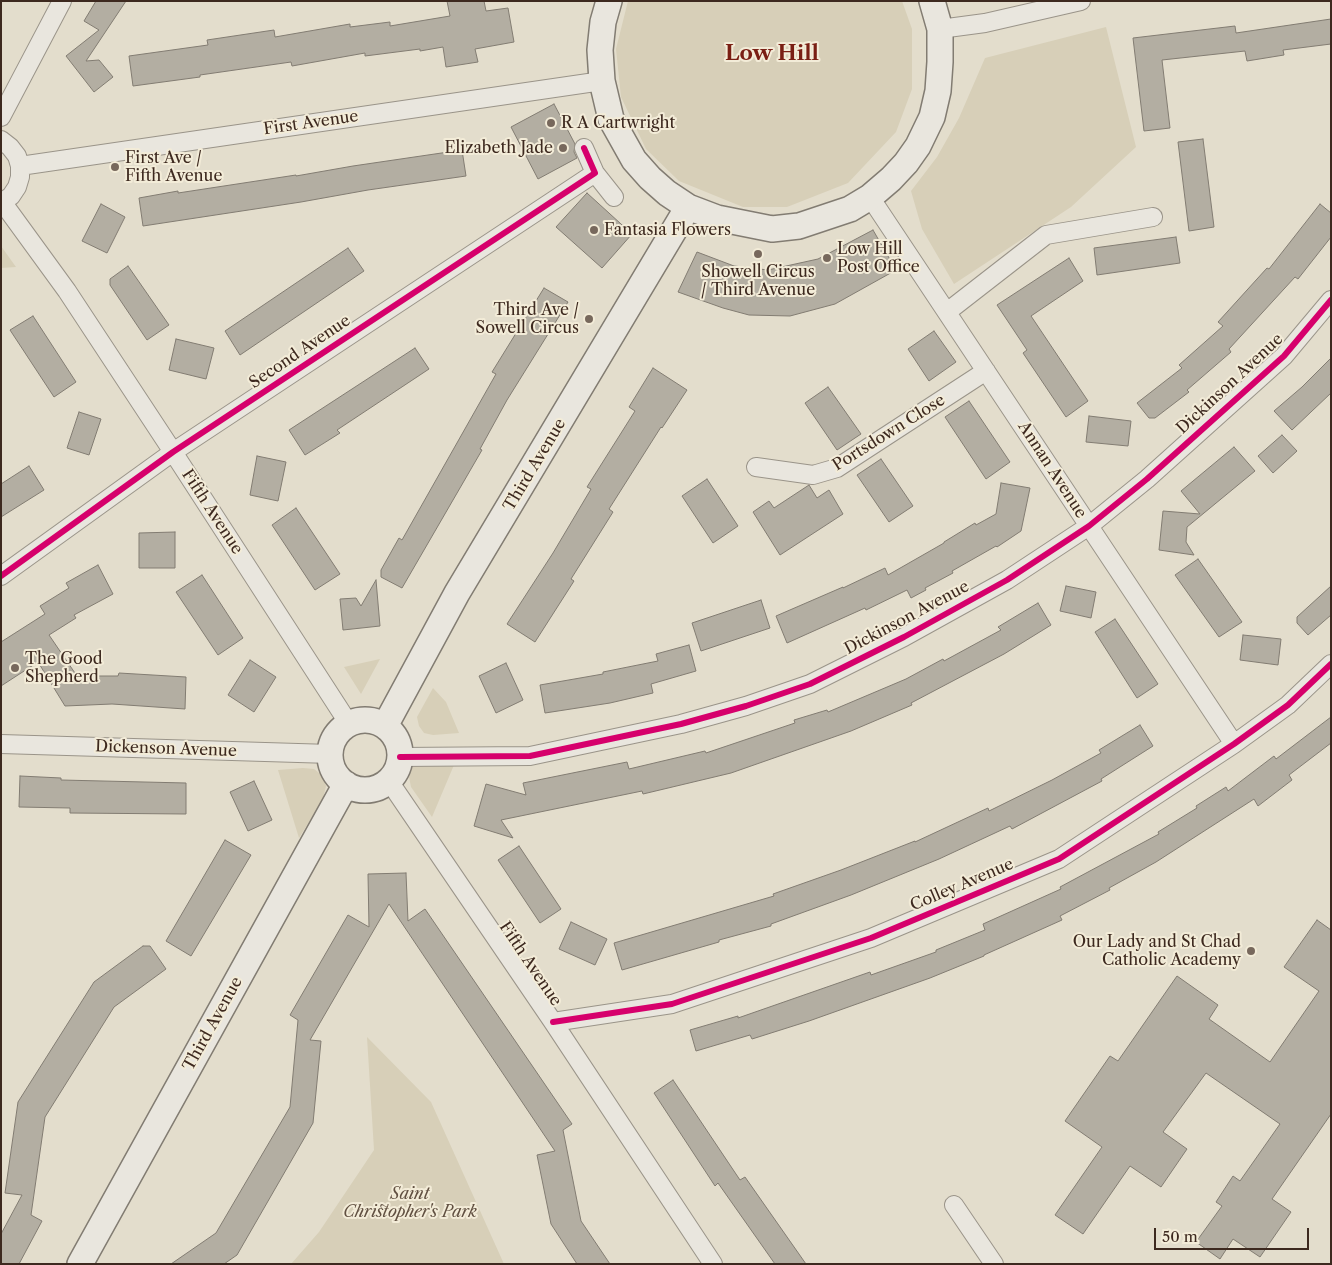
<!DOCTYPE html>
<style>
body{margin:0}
#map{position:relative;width:1332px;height:1265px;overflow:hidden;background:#e3ddcc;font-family:"Libre Caslon Text",serif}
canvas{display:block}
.frame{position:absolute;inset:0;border:2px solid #3d291f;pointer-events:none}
.scale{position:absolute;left:1154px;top:1228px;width:155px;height:22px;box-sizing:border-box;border:2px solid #3d291f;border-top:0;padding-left:6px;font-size:15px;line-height:18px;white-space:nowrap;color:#3d291f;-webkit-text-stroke:4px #f3ecd8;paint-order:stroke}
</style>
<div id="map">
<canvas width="1332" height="1265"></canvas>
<div class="frame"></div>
<div class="scale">50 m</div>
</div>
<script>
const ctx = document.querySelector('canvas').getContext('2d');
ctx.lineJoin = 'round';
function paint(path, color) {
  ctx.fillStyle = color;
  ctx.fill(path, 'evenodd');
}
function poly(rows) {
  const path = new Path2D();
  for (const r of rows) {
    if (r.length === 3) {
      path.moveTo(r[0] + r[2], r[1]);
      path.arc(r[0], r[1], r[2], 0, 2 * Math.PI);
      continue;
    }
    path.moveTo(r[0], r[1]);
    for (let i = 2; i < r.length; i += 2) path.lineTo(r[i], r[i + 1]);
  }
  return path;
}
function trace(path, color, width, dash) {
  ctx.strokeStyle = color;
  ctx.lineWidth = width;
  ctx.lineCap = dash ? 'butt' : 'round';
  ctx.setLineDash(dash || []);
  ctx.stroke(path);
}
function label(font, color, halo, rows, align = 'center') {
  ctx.font = font + ' "Libre Caslon Text",serif';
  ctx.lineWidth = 4;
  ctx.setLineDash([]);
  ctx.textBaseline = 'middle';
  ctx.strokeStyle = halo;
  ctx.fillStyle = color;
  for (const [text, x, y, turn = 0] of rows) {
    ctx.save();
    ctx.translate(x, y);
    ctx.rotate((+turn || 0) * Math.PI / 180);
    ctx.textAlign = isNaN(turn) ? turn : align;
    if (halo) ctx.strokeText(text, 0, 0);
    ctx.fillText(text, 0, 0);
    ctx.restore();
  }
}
paint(poly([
 [628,1,902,1,912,29,912,89,896,132,848,183,787,207,743,207,679,181,646,149,621,97,616,49],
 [1106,27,1136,147,1071,207,954,284,922,229,911,191,937,157,959,118,985,58],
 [1,246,16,267,1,268],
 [380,659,361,694,344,667],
 [433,688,446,702,459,733,433,735,424,733,419,726,417,717],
 [415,765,454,765,432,817,411,787,409,777,410,769],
 [303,768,314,769,323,776,326,786,323,799,299,838,278,770],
 [367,1037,431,1102,504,1264,291,1264,319,1232,374,1150]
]), '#d7cfb8');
const building = poly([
 [96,1,126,1,86,61,99,60,113,77,94,92,66,56,99,30,84,21,96,1],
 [447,1,484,1,486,11,508,8,514,42,475,49,478,62,446,67,443,47,420,51,420,49,365,56,365,53,292,66,291,62,200,75,200,77,133,86,129,56,208,45,207,40,274,30,275,37,350,24,350,27,390,22,390,26,450,16,447,1],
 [1331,19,1331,44,1283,50,1284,55,1247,61,1245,51,1162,60,1170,128,1144,131,1133,38,1235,26,1236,33,1331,19],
 [554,104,575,144,574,152,577,158,538,179,511,127,554,104],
 [1203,139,1214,227,1189,231,1178,142,1203,139],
 [462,150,466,176,368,190,301,202,143,226,139,198,178,191,178,193,296,175,296,176,353,166,462,150],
 [587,193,632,234,602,268,556,227,587,193],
 [101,204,125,217,107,253,82,241,101,204],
 [1320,204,1331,213,1331,237,1298,279,1295,277,1229,349,1231,352,1187,390,1189,392,1155,418,1149,418,1137,403,1182,368,1179,365,1223,326,1218,322,1267,268,1269,269,1320,204],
 [873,230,896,270,835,304,790,316,749,315,723,308,678,292,697,252,734,266,768,270,818,259,873,230],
 [1176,237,1180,263,1097,275,1094,248,1176,237],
 [348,248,364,271,240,355,225,331,348,248],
 [1069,258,1083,281,1031,316,1088,401,1066,417,1023,353,1027,350,997,305,1069,258],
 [128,266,169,325,147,340,110,285,110,279,128,266],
 [544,288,568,302,507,400,480,449,482,450,402,588,381,577,381,570,399,538,402,540,496,374,492,372,544,288],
 [33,316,76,382,54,397,10,330,33,316],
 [934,331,956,362,929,381,908,349,934,331],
 [176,339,214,348,206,379,169,370,176,339],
 [415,348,429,369,337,430,340,433,305,455,289,430,415,348],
 [1331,358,1331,393,1292,430,1274,411,1302,387,1331,358],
 [653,368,687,390,662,428,661,427,609,509,613,512,571,579,574,581,535,642,507,624,553,553,591,489,587,487,635,411,629,407,653,368],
 [828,387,861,434,837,450,805,403,828,387],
 [969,401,1010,462,986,479,945,417,969,401],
 [79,412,101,419,89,455,67,448,79,412],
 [1089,416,1131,421,1128,446,1086,442,1089,416],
 [1282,435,1297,451,1273,473,1258,456,1282,435],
 [1234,447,1255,471,1187,527,1186,542,1194,555,1159,550,1163,511,1200,514,1181,491,1234,447],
 [257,456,286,462,278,501,250,495,257,456],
 [881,459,913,506,889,522,857,475,881,459],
 [29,466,44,490,1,517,1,484,29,466],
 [707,479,738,526,713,543,682,496,707,479],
 [1001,483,1030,488,1021,531,997,547,996,546,952,571,953,573,925,588,926,590,911,598,907,590,866,610,865,608,787,643,776,616,843,587,843,588,885,568,888,575,944,543,944,542,975,523,976,525,996,514,1001,483],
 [809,485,817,498,829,490,843,514,780,555,753,512,769,501,774,508,809,485],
 [296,508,340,574,315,590,272,525,296,508],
 [175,532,175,568,139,568,139,533,175,532],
 [1198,559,1242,622,1219,637,1175,575,1198,559],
 [98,565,113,594,74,615,76,618,49,635,77,676,118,676,119,673,186,677,185,709,112,704,65,706,38,662,1,686,1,642,45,614,40,606,69,588,66,583,98,565],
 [202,575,243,638,218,655,176,592,202,575],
 [376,580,380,626,343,630,340,599,356,598,361,606,376,580],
 [1066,586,1096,592,1091,618,1060,611,1066,586],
 [1331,586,1331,615,1308,635,1297,623,1297,617,1331,586],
 [761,600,770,628,701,651,692,623,761,600],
 [1038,603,1051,625,1004,654,911,703,912,705,851,731,731,773,643,794,642,791,501,820,513,838,474,826,486,784,526,795,523,783,627,762,629,769,705,751,706,753,795,723,794,720,827,710,828,712,906,679,943,659,944,661,1001,630,998,627,1038,603],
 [1115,619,1158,684,1137,698,1095,632,1115,619],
 [1243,635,1281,639,1278,665,1240,660,1243,635],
 [689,645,696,671,651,684,653,693,610,703,545,713,540,685,603,674,603,672,658,661,656,654,689,645],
 [250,660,276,677,254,712,228,695,250,660],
 [506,663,523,700,496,713,479,676,506,663],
 [1331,717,1331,743,1289,775,1292,780,1258,806,1254,799,1156,862,1109,888,1110,890,1060,916,1062,920,984,955,984,956,930,978,809,1021,752,1039,750,1035,696,1051,690,1030,738,1016,738,1018,870,972,871,975,936,952,936,950,985,930,983,924,1061,889,1060,887,1159,834,1158,832,1197,808,1196,806,1226,787,1228,791,1274,756,1276,759,1331,717],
 [1140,725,1153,746,1101,779,1102,781,1012,829,1010,826,939,859,851,895,771,924,771,926,719,940,719,942,622,970,614,943,774,896,773,894,841,870,915,841,915,842,988,808,989,811,1052,780,1101,753,1099,750,1140,725],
 [20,776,61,778,61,780,186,783,186,814,70,813,70,808,19,807,20,776],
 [254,781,272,820,248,831,230,792,254,781],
 [225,840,251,855,191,956,166,941,225,840],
 [519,846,561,909,540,923,498,860,519,846],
 [406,873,408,921,425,909,572,1124,563,1130,581,1221,610,1264,577,1264,551,1224,537,1155,555,1151,389,904,310,1040,321,1041,313,1123,237,1255,224,1264,171,1264,216,1233,290,1107,298,1020,290,1015,348,915,369,927,368,874,406,873],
 [1317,920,1331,930,1331,1114,1272,1199,1291,1212,1260,1257,1233,1239,1220,1259,1196,1242,1222,1206,1216,1202,1233,1176,1240,1181,1280,1124,1206,1073,1163,1132,1187,1149,1161,1187,1130,1166,1083,1234,1055,1215,1102,1147,1065,1121,1110,1056,1118,1061,1177,976,1218,1005,1209,1019,1270,1062,1319,991,1284,967,1317,920],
 [571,922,607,939,595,965,559,949,571,922],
 [143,946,150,946,166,969,114,1007,45,1117,31,1215,42,1221,19,1264,1,1264,1,1234,22,1195,5,1193,18,1102,94,982,143,946],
 [673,1080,740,1180,745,1177,806,1264,775,1264,718,1183,715,1186,654,1093,673,1080]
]);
paint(building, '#b3aea2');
trace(building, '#827c72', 1);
const street = poly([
 [940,29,985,23,1081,1],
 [1,117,62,1],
 [1,140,10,147,17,156,20,166,20,177,17,187,11,196,1,203],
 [20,166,602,81],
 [595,173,614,197],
 [870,197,1234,744],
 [3,203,67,291,173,452,349,724],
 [947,312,1046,235,1153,217],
 [756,467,813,475,837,468,986,371],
 [1,576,173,452,595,173,584,148],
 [1,744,331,754],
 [400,757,530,756,681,724,746,706,810,684,904,637,1007,580,1089,526,1147,479,1284,356,1331,300],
 [389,781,553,1022,713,1264],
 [553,1022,672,1004,871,938,1059,859,1234,744,1288,705,1331,664],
 [954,1205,994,1264]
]);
const secondary = poly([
 [609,1,603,22,600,50,602,81,611,119,634,160,650,178,667,193,688,207,717,218,772,229,799,226,850,209,870,197,891,179,906,163,918,146,932,117,938,91,940,62,940,29,932,1],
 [365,755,35],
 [385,726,457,593,688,207],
 [80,1264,346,784]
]);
trace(street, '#9a9489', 20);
trace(secondary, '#827c72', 28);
trace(street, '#e9e6de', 18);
trace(secondary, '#e9e6de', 25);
trace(poly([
 [1,576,173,452,595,173,584,148],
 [400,757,530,756,681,724,746,706,810,684,904,637,1007,580,1089,526,1147,479,1284,356,1331,300],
 [553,1022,672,1004,871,938,1059,859,1234,744,1288,705,1331,664]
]), '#d6006c', 6);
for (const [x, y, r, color] of [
 [551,123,5,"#77685c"],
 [563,148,5,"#77685c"],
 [115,167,5,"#77685c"],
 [594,230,5,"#77685c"],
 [758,254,5,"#77685c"],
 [827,258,5,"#77685c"],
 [589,319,5,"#77685c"],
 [15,668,5,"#77685c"],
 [1251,951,5,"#77685c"]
]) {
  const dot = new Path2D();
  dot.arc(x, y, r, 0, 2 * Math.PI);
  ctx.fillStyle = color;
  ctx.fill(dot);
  trace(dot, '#f3ecd8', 2);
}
label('16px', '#3d291f', '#f3ecd8', [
 ["First Avenue",311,123,-8],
 ["Second Avenue",300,352,-34],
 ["Dickinson Avenue",1230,384,-43],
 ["Portsdown Close",889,433,-32],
 ["Third Avenue",535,465,-59],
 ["Annan Avenue",1052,470,57],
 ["Fifth Avenue",212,512,57],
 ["Dickinson Avenue",907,618,-28],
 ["Dickenson Avenue",166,749,2],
 ["Colley Avenue",962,885,-23],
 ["Fifth Avenue",530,964,56],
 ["Third Avenue",213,1024,-61]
]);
label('16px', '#3d291f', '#f3ecd8', [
 ["R A Cartwright",561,123],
 ["Elizabeth Jade",553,148,"right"],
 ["First Ave /",125,158],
 ["Fifth Avenue",125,176],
 ["Fantasia Flowers",604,230],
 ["Low Hill",837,249],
 ["Post Office",837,267],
 ["Showell Circus",758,272,"center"],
 ["/ Third Avenue",758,290,"center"],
 ["Third Ave /",579,310,"right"],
 ["Sowell Circus",579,328,"right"],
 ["The Good",25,659],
 ["Shepherd",25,677],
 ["Our Lady and St Chad",1241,942,"right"],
 ["Catholic Academy",1241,960,"right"]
], 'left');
label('italic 16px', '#615041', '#f3ecd8', [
 ["Saint",410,1194],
 ["Christopher's Park",410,1212]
]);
label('bold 21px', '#7a1f14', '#f3ecd8', [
 ["Low Hill",772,54]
]);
</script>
